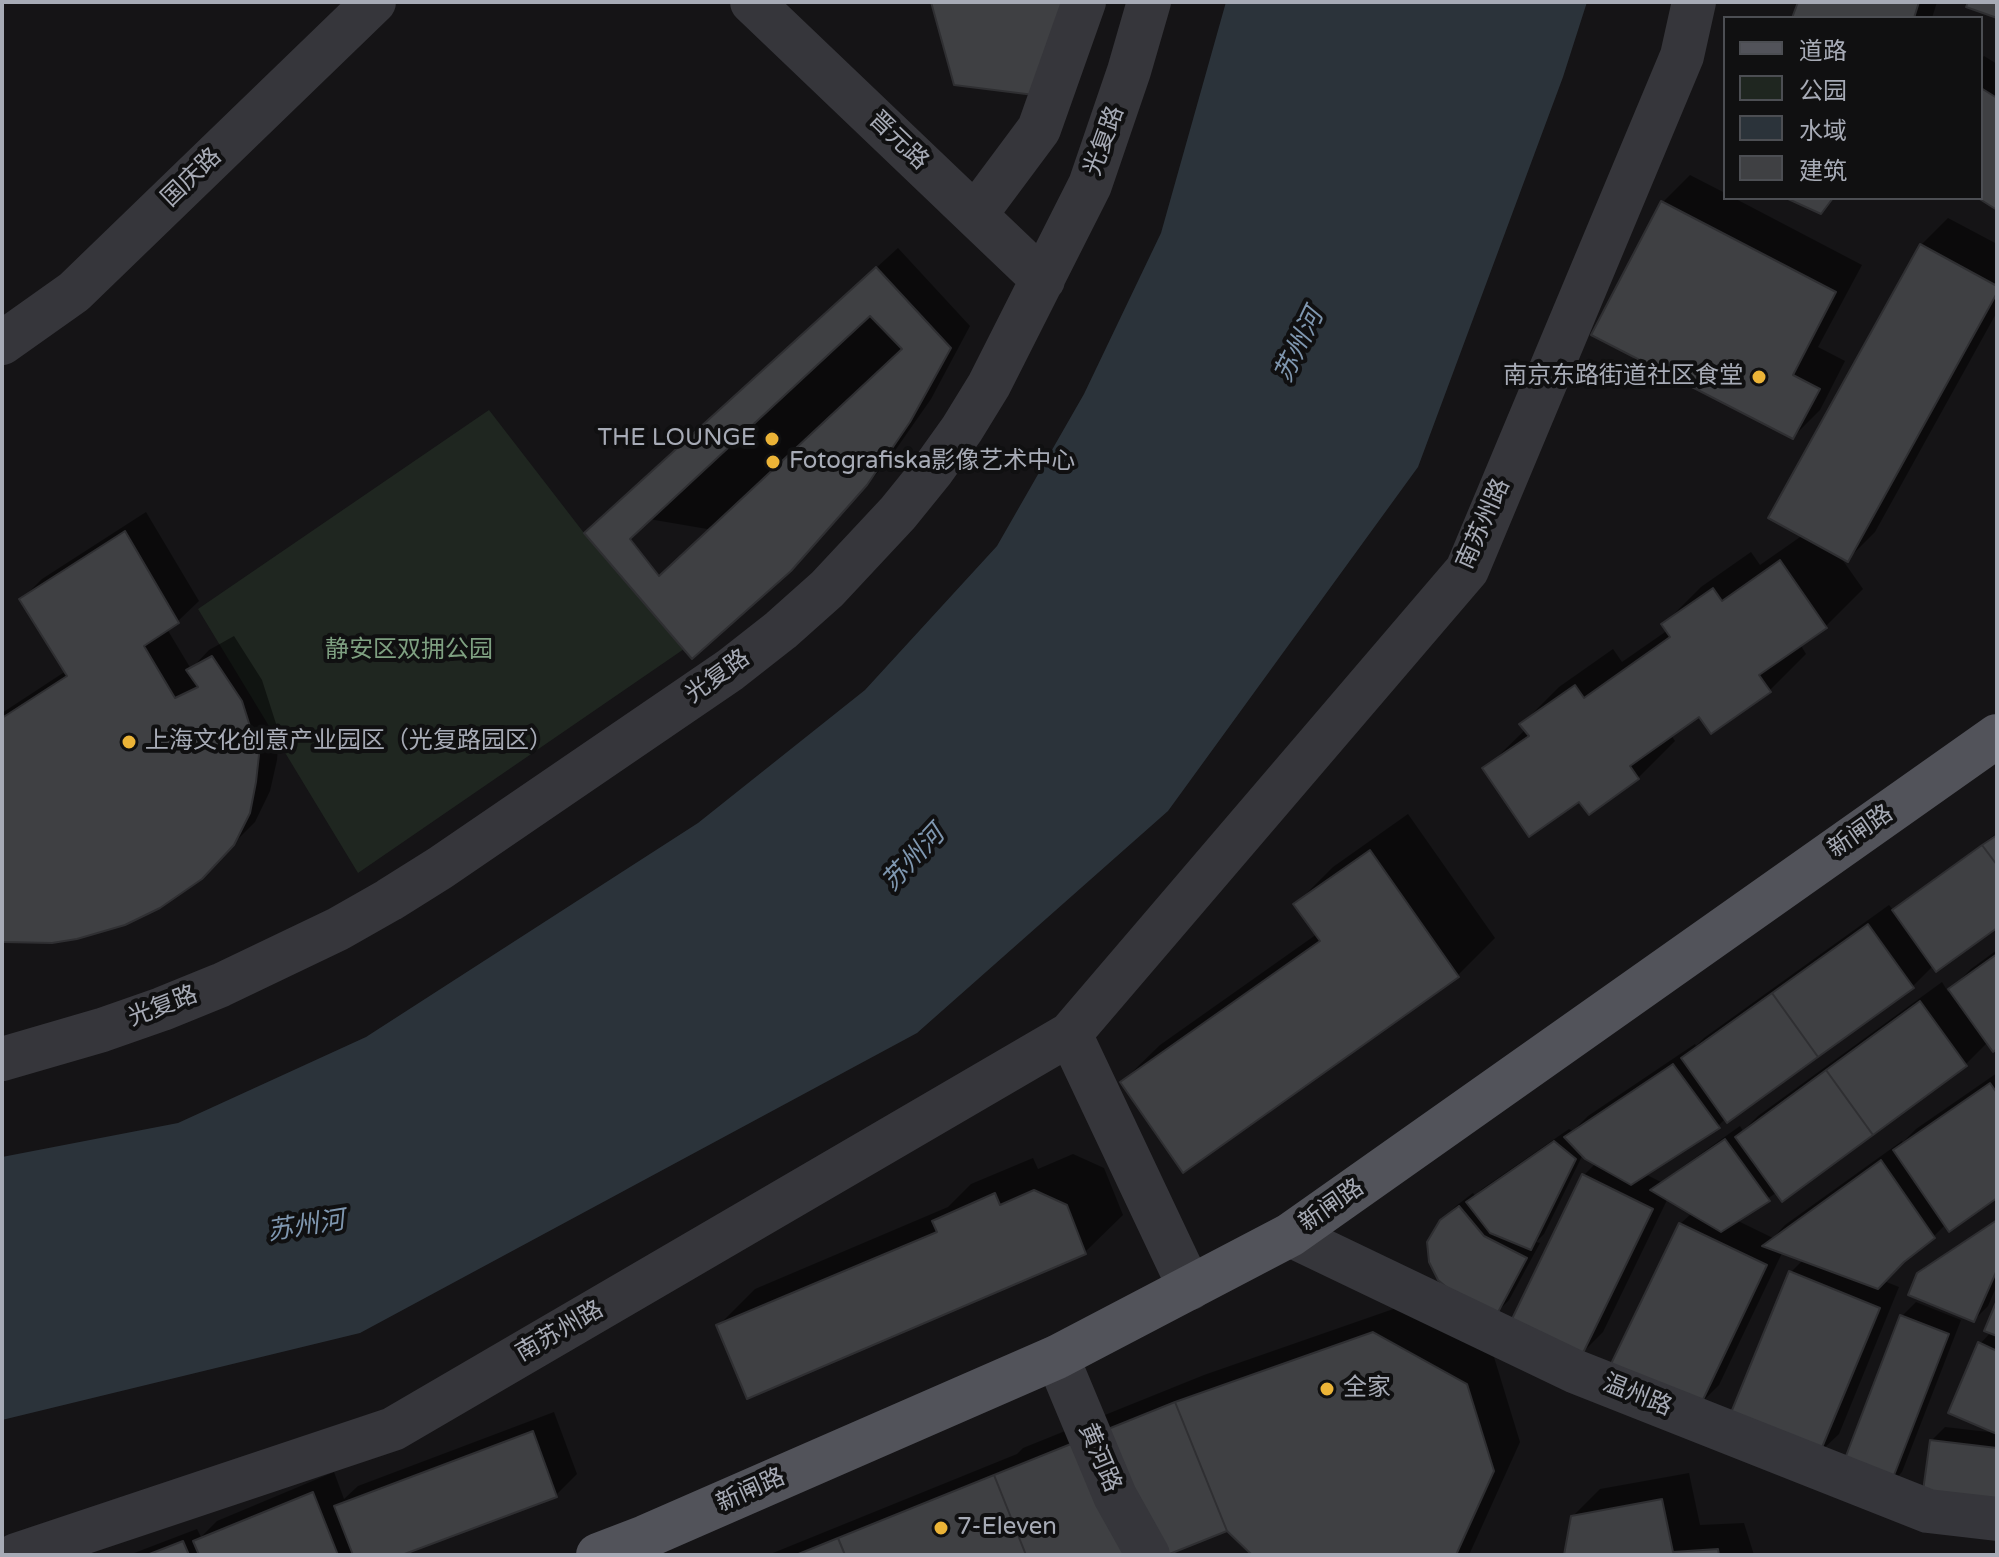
<!DOCTYPE html>
<meta charset="utf-8">
<style>
body{margin:0}
#map{position:relative;width:1999px;height:1557px;overflow:hidden;background:#151416;font-family:"Varela Round","Noto Sans SC",sans-serif}
canvas{display:block}
.frame{position:absolute;inset:0;border:4px solid #a7abb6;pointer-events:none}
.legend{position:absolute;left:1723px;top:16px;width:260px;height:184px;box-sizing:border-box;background:#101011;border:2px solid #4c4e53;margin:0;padding:10px 14px;list-style:none;font-size:24px;color:#a7abb6}
.legend li{display:flex;align-items:center;gap:16px;height:40px}
.legend b{width:40px;border:2px solid #4c4e53}
</style>
<div id="map">
<canvas width="1999" height="1557"></canvas>
<div class="frame"></div>
<ul class="legend">
<li><b style="height:10px;background:#52535a"></b>道路</li>
<li><b style="height:22px;background:#1f2620"></b>公园</li>
<li><b style="height:22px;background:#2b333a"></b>水域</li>
<li><b style="height:22px;background:#3f4043"></b>建筑</li>
</ul>
</div>
<script>
const ctx = document.querySelector('canvas').getContext('2d');
ctx.lineJoin = 'round';
function paint(path, color) {
  ctx.fillStyle = color;
  ctx.fill(path, 'evenodd');
}
function poly(rows) {
  const path = new Path2D();
  for (const r of rows) {
    path.moveTo(r[0], r[1]);
    for (let i = 2; i < r.length; i += 2) path.lineTo(r[i], r[i + 1]);
  }
  return path;
}
function trace(path, color, width, dash) {
  ctx.strokeStyle = color;
  ctx.lineWidth = width;
  ctx.lineCap = dash ? 'butt' : 'round';
  ctx.setLineDash(dash || []);
  ctx.stroke(path);
}
function label(font, color, halo, rows, align = 'center') {
  ctx.font = font + ' "Varela Round","Noto Sans SC",sans-serif';
  ctx.lineWidth = 8;
  ctx.setLineDash([]);
  ctx.textBaseline = 'middle';
  ctx.strokeStyle = halo;
  ctx.fillStyle = color;
  for (const [text, x, y, turn = 0] of rows) {
    ctx.save();
    ctx.translate(x, y);
    ctx.rotate((+turn || 0) * Math.PI / 180);
    ctx.textAlign = isNaN(turn) ? turn : align;
    if (halo) ctx.strokeText(text, 0, 0);
    ctx.fillText(text, 0, 0);
    ctx.restore();
  }
}
paint(poly([
 [489,410,584,533,684,649,358,873,198,609]
]), '#1f2620');
paint(poly([
 [1226,2,1587,2,1563,77,1418,467,1168,811,917,1033,360,1333,2,1420,2,1157,178,1123,366,1037,698,823,865,690,997,546,1084,394,1161,233]
]), '#2b333a');
paint(poly([
 [1800,2,1937,2,1932,18,1795,18],
 [1984,56,1997,64,1997,207,1981,198,1981,59],
 [1690,175,1725,193,1725,198,1734,198,1862,265,1818,347,1845,361,1820,410,1793,437,1663,202],
 [1948,218,1997,244,1997,312,1875,532,1848,559,1839,555,1863,589,1826,626,1800,644,1806,654,1769,691,1700,714,1671,735,1675,741,1638,778,1580,799,1485,769,1526,729,1522,724,1559,687,1613,649,1622,662,1668,630,1664,624,1701,587,1751,552,1760,565,1803,535,1921,245],
 [898,248,970,326,931,399,887,462,812,547,608,512],
 [146,512,199,601,178,621,167,629,191,669,209,650,234,636,262,680,279,733,277,760,270,791,255,822,200,877,3,940,2,940,2,713,66,671,21,600,42,579],
 [1408,814,1495,938,1458,975,1183,1170,1122,1082,1160,1045,1317,934,1296,904,1333,867],
 [1997,833,1997,926,1934,965,1912,987,1726,1118,1718,1126,1645,1174,1661,1182,1740,1126,1743,1131,1758,1116,1942,982,1948,992,1971,969,1997,950,1997,1047,1988,1042,1966,1064,1736,1220,1773,1238,1785,1225,1902,1141,1903,1142,1916,1129,1997,1073,1997,1196,1946,1224,1934,1236,1908,1256,1884,1281,1899,1287,1839,1434,1818,1454,1791,1272,1804,1259,1783,1251,1719,1385,1698,1406,1680,1224,1692,1213,1668,1198,1603,1332,1582,1353,1584,1175,1596,1163,1583,1154,1544,1234,1536,1242,1540,1243,1509,1300,1495,1314,1441,1221,1456,1206,1473,1193,1475,1196,1482,1189,1569,1129,1573,1131,1588,1116,1695,1044,1696,1046,1704,1038,1889,905,1894,911,1909,897],
 [1073,1154,1104,1168,1123,1215,1085,1252,748,1396,718,1326,755,1289,948,1207,971,1184,1033,1158,1038,1169],
 [1997,1222,1997,1285,1988,1306,1974,1320,1919,1274,1927,1265,1927,1268],
 [1916,1302,1961,1320,1902,1472,1888,1486,1902,1316],
 [1997,1305,1997,1432,1980,1344,1991,1332],
 [1402,1306,1494,1357,1520,1442,1469,1555,1256,1555,1228,1529,1162,1555,768,1555,1017,1454,1023,1448,1204,1375],
 [554,1412,577,1474,556,1495,397,1555,129,1555,197,1529,201,1537,217,1521,334,1472,344,1499,358,1486],
 [1945,1427,1997,1433,1997,1505,1931,1441],
 [1689,1473,1700,1525,1744,1523,1754,1555,1566,1555,1572,1517,1600,1489]
]), '#0007');
const building = poly([
 [931,2,1084,2,1050,97,954,85,931,2],
 [1798,2,1919,2,1914,18,1792,18,1798,2],
 [1968,2,1997,2,1997,18,1966,7,1968,2],
 [1981,88,1997,98,1997,210,1978,198,1981,198,1981,88],
 [1786,198,1833,198,1821,214,1786,198],
 [1661,201,1836,292,1793,375,1820,389,1793,439,1591,335,1661,201],
 [1920,244,1997,286,1997,293,1848,562,1768,518,1920,244],
 [876,267,951,348,910,422,867,485,791,571,692,659,584,533,876,267],
 [870,316,902,349,659,576,630,539,870,316],
 [125,531,179,623,144,646,175,698,198,687,186,670,212,656,242,701,259,755,256,782,250,813,234,845,202,879,160,908,125,925,77,939,52,943,3,942,2,718,67,676,19,599,125,531],
 [1780,560,1827,628,1759,675,1771,692,1711,734,1699,717,1630,766,1639,779,1589,815,1579,802,1529,837,1482,768,1529,736,1519,724,1575,685,1584,698,1670,637,1661,624,1713,588,1722,601,1780,560],
 [1997,835,1997,865,1982,845,1997,835],
 [1982,845,1997,865,1997,928,1936,972,1892,910,1982,845],
 [1370,850,1459,977,1183,1173,1120,1082,1320,941,1293,904,1370,850],
 [1868,924,1914,988,1818,1057,1772,993,1868,924],
 [1997,954,1997,1049,1993,1052,1948,989,1997,954],
 [1772,993,1818,1057,1727,1123,1681,1058,1772,993],
 [1920,1001,1967,1066,1873,1135,1826,1070,1920,1001],
 [1673,1064,1720,1128,1631,1185,1585,1159,1564,1137,1673,1064],
 [1826,1070,1873,1135,1782,1202,1735,1137,1826,1070],
 [1990,1083,1997,1093,1997,1198,1949,1232,1893,1150,1990,1083],
 [1725,1139,1770,1201,1721,1232,1650,1190,1725,1139],
 [1554,1141,1576,1159,1531,1250,1490,1233,1466,1202,1554,1141],
 [1881,1160,1935,1238,1904,1262,1878,1289,1762,1246,1881,1160],
 [1582,1174,1653,1209,1582,1355,1511,1321,1582,1174],
 [1034,1190,1067,1205,1086,1254,747,1399,716,1325,937,1232,932,1221,995,1193,1000,1205,1034,1190],
 [1459,1206,1484,1236,1527,1258,1496,1316,1457,1296,1438,1280,1429,1262,1427,1242,1440,1220,1459,1206],
 [1997,1220,1997,1270,1974,1322,1908,1295,1917,1273,1997,1220],
 [1679,1223,1767,1265,1699,1408,1610,1366,1679,1223],
 [1789,1271,1880,1308,1818,1457,1728,1420,1789,1271],
 [1997,1300,1997,1336,1984,1331,1997,1300],
 [1900,1315,1949,1334,1889,1488,1841,1469,1900,1315],
 [1373,1332,1467,1384,1494,1471,1456,1555,1252,1555,1227,1531,1175,1402,1373,1332],
 [1978,1342,1997,1351,1997,1434,1948,1413,1978,1342],
 [1175,1402,1227,1531,1167,1555,1026,1555,994,1475,1175,1402],
 [533,1431,557,1497,402,1555,353,1555,334,1506,533,1431],
 [1930,1440,1997,1448,1997,1507,1922,1498,1930,1440],
 [994,1475,1026,1555,845,1555,838,1538,994,1475],
 [313,1492,338,1555,199,1555,193,1541,313,1492],
 [1662,1499,1673,1552,1718,1549,1719,1555,1564,1555,1571,1516,1662,1499],
 [838,1538,845,1555,796,1555,838,1538],
 [183,1541,189,1555,147,1555,183,1541]
]);
paint(building, '#3f4043');
trace(building, '#2f2f32', 2);
trace(poly([
 [752,2,975,215,1039,129,1084,2],
 [955,196,1043,280],
 [2,343,74,292,374,2],
 [1070,1034,1190,1288],
 [2,1059,102,1030,162,1009,221,985,338,929,389,900,440,868,730,670,781,630,827,589,898,513,932,471,962,429,989,385,1090,185,1129,71,1149,2],
 [1290,1235,1574,1371,1928,1511,1997,1519],
 [1057,1357,1115,1496,1148,1555],
 [16,1555,393,1429,1070,1034,1467,570,1682,56,1694,2]
]), '#36363b', 44);
trace(poly([
 [598,1555,645,1537,1057,1357,1290,1235,1997,736]
]), '#52535a', 44);
for (const [x, y, r, color] of [
 [1759,377,8,"#ecb437"],
 [772,439,8,"#ecb437"],
 [773,462,8,"#ecb437"],
 [129,742,8,"#ecb437"],
 [1327,1389,8,"#ecb437"],
 [941,1528,8,"#ecb437"]
]) {
  const dot = new Path2D();
  dot.arc(x, y, r, 0, 2 * Math.PI);
  ctx.fillStyle = color;
  ctx.fill(dot);
  trace(dot, '#101011', 3);
}
label('24px', '#a7abb6', '#101011', [
 ["晋元路",898,141,44],
 ["光复路",1105,141,-70],
 ["国庆路",192,178,-44],
 ["南苏州路",1484,524,-66],
 ["光复路",718,677,-36],
 ["新闸路",1861,832,-35],
 ["光复路",163,1007,-21],
 ["新闸路",1332,1206,-35],
 ["南苏州路",560,1332,-30],
 ["温州路",1637,1396,22],
 ["黄河路",1099,1458,67],
 ["新闸路",751,1491,-24]
]);
label('24px', '#a7abb6', '#101011', [
 ["南京东路街道社区食堂",1743,377,"right"],
 ["THE LOUNGE",756,439,"right"],
 ["Fotografiska影像艺术中心",789,462],
 ["上海文化创意产业园区（光复路园区）",145,742],
 ["全家",1343,1389],
 ["7-Eleven",957,1528]
], 'left');
label('24px', '#7ea081', '#101011', [
 ["静安区双拥公园",409,651]
]);
label('italic 26px', '#7f97b0', '#101011', [
 ["苏州河",1300,346,-64],
 ["苏州河",914,859,-47],
 ["苏州河",306,1227,-9]
]);
</script>
